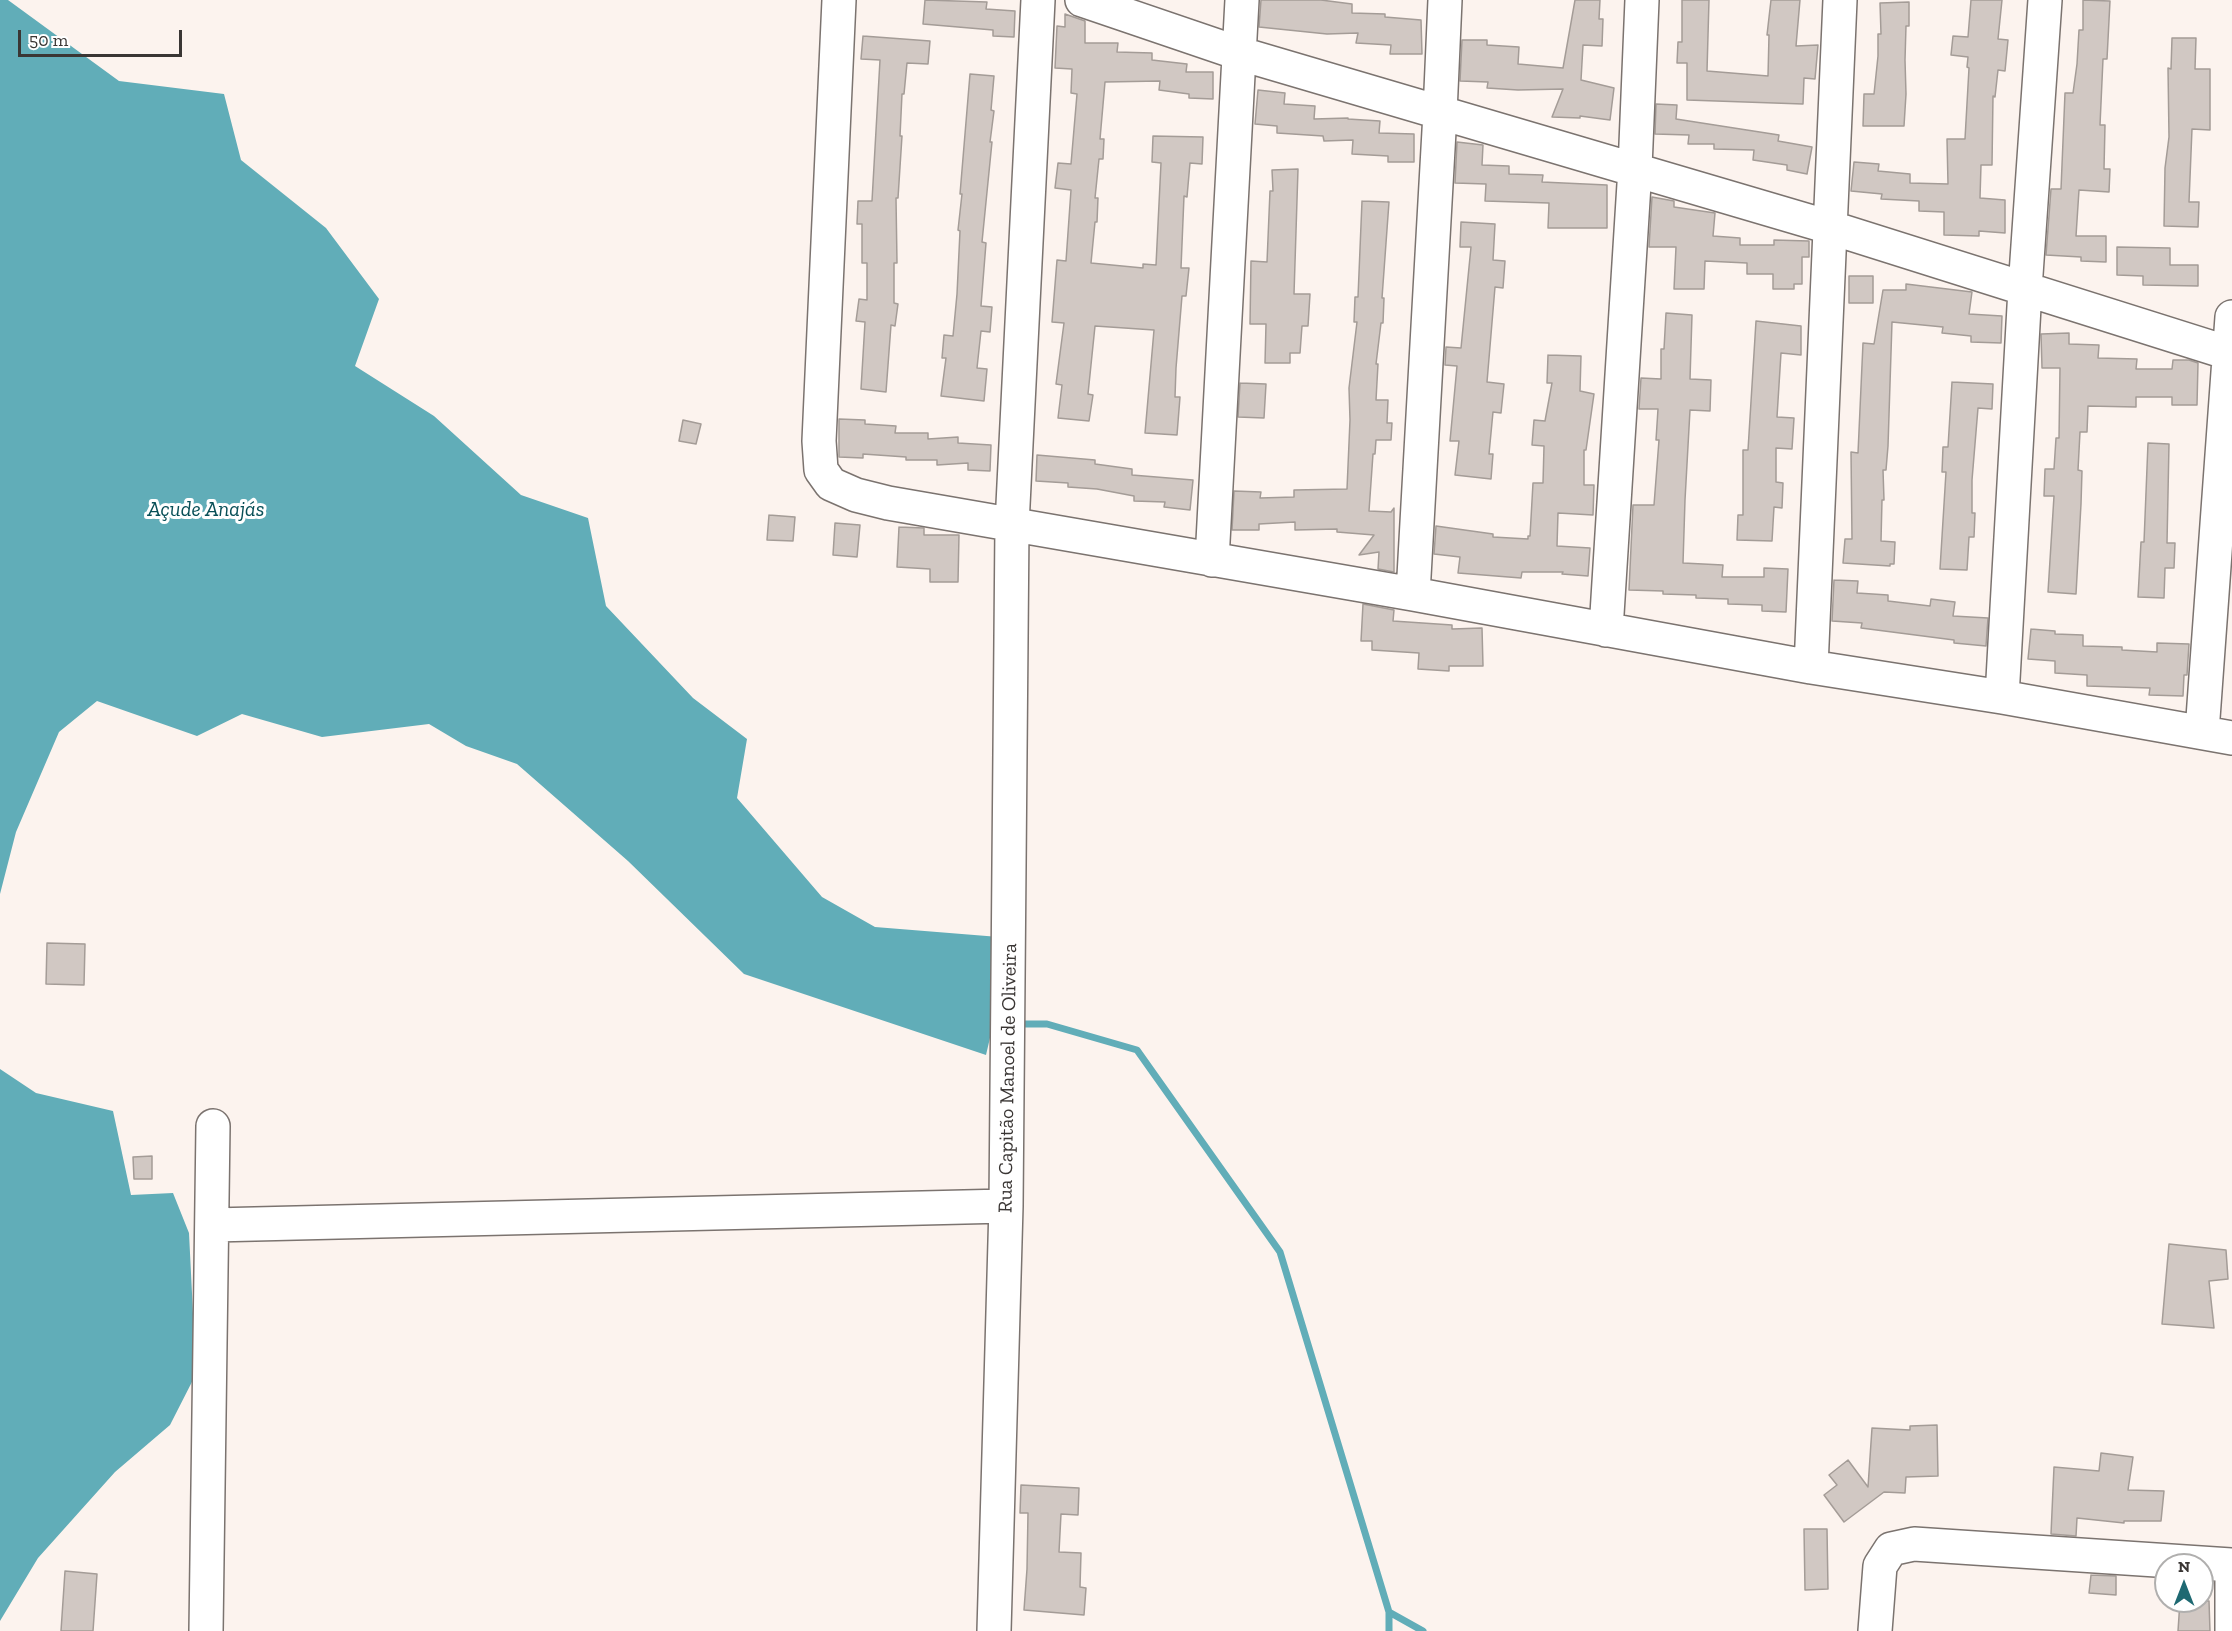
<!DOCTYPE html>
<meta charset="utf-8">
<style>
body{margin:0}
#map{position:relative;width:2232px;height:1631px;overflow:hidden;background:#fcf3ee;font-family:"Zilla Slab",serif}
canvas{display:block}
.north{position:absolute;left:2154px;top:1553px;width:60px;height:60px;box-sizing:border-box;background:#fff;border:2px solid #b0afae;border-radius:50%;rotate:0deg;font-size:16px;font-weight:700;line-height:24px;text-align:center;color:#3a3634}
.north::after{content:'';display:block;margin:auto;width:21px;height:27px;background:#1e6972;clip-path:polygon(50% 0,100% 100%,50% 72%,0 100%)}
.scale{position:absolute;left:18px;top:30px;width:164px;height:27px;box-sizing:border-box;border:3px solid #3a3634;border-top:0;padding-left:8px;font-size:18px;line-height:21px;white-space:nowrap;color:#3a3634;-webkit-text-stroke:4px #fff;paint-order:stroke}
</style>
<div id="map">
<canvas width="2232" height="1631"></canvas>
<div class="north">N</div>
<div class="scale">50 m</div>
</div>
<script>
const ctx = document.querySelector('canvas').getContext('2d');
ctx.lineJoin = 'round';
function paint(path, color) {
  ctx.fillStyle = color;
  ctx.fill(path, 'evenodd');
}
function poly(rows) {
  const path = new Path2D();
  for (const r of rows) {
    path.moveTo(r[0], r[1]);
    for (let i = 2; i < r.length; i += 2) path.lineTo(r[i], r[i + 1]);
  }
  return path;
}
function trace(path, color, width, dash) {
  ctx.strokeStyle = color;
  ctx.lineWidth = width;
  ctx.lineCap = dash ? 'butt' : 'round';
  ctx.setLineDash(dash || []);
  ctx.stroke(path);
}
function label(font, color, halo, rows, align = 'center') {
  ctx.font = font + ' "Zilla Slab",serif';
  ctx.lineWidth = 6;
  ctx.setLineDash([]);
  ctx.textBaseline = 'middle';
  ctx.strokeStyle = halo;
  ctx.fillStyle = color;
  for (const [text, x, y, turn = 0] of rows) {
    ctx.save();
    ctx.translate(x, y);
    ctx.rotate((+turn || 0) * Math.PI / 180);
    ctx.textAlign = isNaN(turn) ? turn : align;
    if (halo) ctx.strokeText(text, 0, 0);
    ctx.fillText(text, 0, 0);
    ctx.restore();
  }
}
paint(poly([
 [0,0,8,0,119,81,224,94,241,160,326,228,379,299,355,366,434,416,521,495,588,518,606,606,693,698,747,739,737,798,822,897,875,927,999,937,993,1025,986,1055,744,974,628,861,517,764,466,746,429,724,322,737,242,714,197,736,97,701,59,732,16,832,0,894],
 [0,1069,36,1093,113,1111,131,1195,173,1193,189,1233,196,1374,170,1425,115,1472,38,1558,0,1621]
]), '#61adb8');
trace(poly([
 [1017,1024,1047,1024,1137,1050,1280,1252,1389,1612,1423,1631],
 [1389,1631,1389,1612]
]), '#61adb8', 7);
const building = poly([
 [925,0,987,2,986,9,1015,11,1014,37,993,36,993,30,923,24,925,0],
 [1261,0,1321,0,1352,4,1352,13,1385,14,1385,17,1421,20,1422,54,1390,54,1391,45,1356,43,1358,33,1327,34,1259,27,1261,0],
 [1575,0,1600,0,1599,19,1603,19,1602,46,1583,45,1581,80,1614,88,1610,120,1580,116,1580,118,1552,117,1563,89,1518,90,1487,88,1488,82,1460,81,1462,40,1487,40,1487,45,1519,47,1518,64,1563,68,1575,0],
 [1682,0,1709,0,1707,71,1768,76,1769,35,1767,35,1771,0,1800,0,1796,46,1818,45,1815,79,1804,78,1803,104,1687,100,1687,63,1677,63,1678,42,1682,42,1682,0],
 [1971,0,2002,0,1998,39,2008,40,2005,71,1998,70,1995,97,1993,96,1992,165,1981,165,1980,198,2005,200,2005,233,1979,231,1979,236,1944,235,1944,212,1919,211,1919,201,1881,199,1882,194,1851,191,1854,162,1879,164,1878,171,1910,174,1910,183,1948,184,1947,139,1965,139,1969,68,1967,67,1968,57,1951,55,1953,36,1968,37,1971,0],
 [2083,0,2110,1,2107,59,2103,59,2100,125,2105,125,2104,169,2110,169,2109,192,2079,190,2076,236,2106,236,2106,262,2081,261,2081,257,2046,255,2051,189,2061,189,2065,93,2073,93,2077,64,2079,30,2083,30,2083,0],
 [1909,2,1909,26,1906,26,1905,60,1906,94,1904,126,1863,126,1864,94,1874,94,1878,56,1878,34,1881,34,1880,3,1909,2],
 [1065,14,1085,21,1085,43,1118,43,1117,52,1152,53,1152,60,1187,64,1186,72,1213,72,1213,99,1189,98,1189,94,1159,90,1160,81,1105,82,1100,139,1104,139,1103,159,1099,159,1095,198,1098,198,1097,222,1095,222,1091,263,1143,268,1143,264,1156,265,1161,163,1152,162,1153,136,1203,137,1202,164,1190,163,1187,197,1184,196,1181,268,1189,268,1186,296,1182,296,1176,368,1175,397,1180,397,1177,435,1145,433,1154,330,1095,326,1088,394,1093,395,1089,421,1058,418,1062,385,1056,384,1064,323,1052,322,1057,260,1066,261,1071,190,1055,188,1058,163,1071,164,1077,94,1071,93,1072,69,1055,68,1057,26,1065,27,1065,14],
 [863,36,930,41,928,64,907,63,904,94,902,94,900,136,902,136,898,198,896,198,897,263,894,263,894,303,898,304,895,326,891,325,886,392,861,389,865,322,856,321,859,299,867,300,867,263,862,263,862,224,857,224,858,201,872,201,880,60,861,59,863,36],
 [2172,38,2196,38,2195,69,2210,69,2210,130,2192,129,2189,202,2199,202,2198,227,2164,226,2165,168,2169,137,2168,68,2171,69,2172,38],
 [970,74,994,76,991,110,994,111,990,142,992,142,982,242,986,243,981,306,992,307,990,332,981,331,977,368,987,369,984,401,941,396,946,358,942,358,944,335,953,336,957,294,960,231,958,230,962,194,960,194,970,74],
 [1258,90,1285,93,1284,104,1315,106,1314,119,1348,118,1348,119,1380,121,1379,133,1414,134,1414,162,1388,162,1388,156,1352,154,1353,140,1324,141,1323,136,1277,133,1277,126,1255,124,1258,90],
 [1656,104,1677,105,1676,119,1779,135,1778,141,1812,147,1807,174,1787,170,1787,165,1753,160,1754,150,1714,149,1714,144,1688,144,1689,135,1655,134,1656,104],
 [1457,142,1483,145,1482,165,1509,166,1509,174,1543,175,1542,182,1607,185,1607,228,1548,228,1549,203,1485,201,1486,184,1455,183,1457,142],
 [1298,169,1294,294,1310,294,1308,326,1302,326,1300,353,1290,353,1290,363,1265,363,1266,324,1250,324,1251,261,1267,262,1270,191,1273,191,1272,170,1298,169],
 [1652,197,1674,201,1674,207,1715,213,1713,236,1740,238,1740,245,1774,245,1774,240,1809,241,1809,257,1802,257,1802,284,1794,284,1794,289,1773,289,1773,274,1747,274,1747,263,1705,261,1704,289,1674,289,1676,247,1649,247,1652,197],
 [1362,201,1389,202,1382,298,1384,298,1383,323,1381,323,1376,364,1378,364,1376,400,1388,400,1387,423,1392,423,1391,440,1376,440,1375,454,1373,454,1369,511,1391,512,1394,508,1394,572,1378,569,1379,552,1359,555,1374,535,1337,532,1337,529,1295,530,1295,522,1259,524,1259,530,1232,530,1234,491,1261,492,1260,498,1294,497,1294,490,1347,489,1350,420,1349,388,1357,322,1354,322,1355,297,1358,297,1362,201],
 [1461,222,1495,224,1493,260,1505,261,1503,288,1495,287,1487,382,1504,384,1501,413,1493,412,1489,454,1493,454,1491,479,1455,475,1459,441,1450,441,1457,366,1445,365,1446,347,1461,348,1471,247,1460,247,1461,222],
 [2117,247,2170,248,2170,265,2198,265,2198,286,2143,285,2143,276,2117,275,2117,247],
 [1849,276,1873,276,1873,303,1849,303,1849,276],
 [1906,284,1972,292,1969,314,2002,316,2001,343,1971,342,1971,336,1942,333,1943,327,1892,322,1888,446,1886,470,1883,470,1884,500,1882,500,1881,541,1895,542,1894,564,1890,564,1890,566,1843,563,1845,539,1852,539,1851,452,1858,453,1863,343,1874,344,1883,290,1906,290,1906,284],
 [1666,313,1692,315,1690,379,1711,380,1710,411,1690,410,1685,500,1683,563,1723,565,1722,577,1764,577,1764,568,1788,569,1786,612,1762,611,1762,605,1728,604,1728,599,1696,598,1696,595,1663,594,1663,591,1629,590,1633,505,1654,505,1659,440,1656,440,1658,409,1639,409,1641,378,1661,379,1661,349,1664,349,1666,313],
 [1756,321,1801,326,1801,355,1781,353,1777,417,1794,418,1792,449,1776,448,1776,482,1783,483,1782,508,1774,507,1772,541,1737,540,1738,515,1743,515,1743,450,1748,450,1756,321],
 [2069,333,2069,344,2099,345,2098,358,2137,359,2136,369,2172,369,2173,360,2189,360,2198,363,2197,405,2172,405,2172,397,2136,397,2136,407,2088,406,2087,432,2080,432,2078,470,2082,471,2081,504,2076,594,2048,592,2054,496,2044,496,2045,469,2054,469,2056,438,2059,438,2060,368,2042,368,2041,334,2069,333],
 [1548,355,1581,356,1580,391,1594,394,1586,450,1584,450,1584,485,1594,485,1593,515,1558,513,1557,546,1590,548,1588,576,1562,574,1563,572,1522,572,1521,578,1458,573,1460,557,1434,554,1436,526,1493,534,1493,537,1528,539,1528,536,1530,536,1533,483,1543,483,1544,446,1532,445,1534,420,1545,421,1552,383,1547,383,1548,355],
 [1952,382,1993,384,1992,409,1978,408,1972,480,1972,513,1975,513,1974,537,1969,537,1967,570,1940,569,1946,472,1942,472,1943,447,1948,447,1952,382],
 [1240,383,1266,384,1264,418,1238,417,1240,383],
 [839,419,865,420,865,424,896,426,895,433,928,433,928,439,958,437,958,443,991,445,990,471,968,470,968,463,937,465,937,460,906,460,906,457,863,454,863,458,839,457,839,419],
 [683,420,701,424,696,444,679,441,683,420],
 [2148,443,2169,444,2167,543,2175,543,2174,568,2165,568,2164,598,2138,597,2141,542,2144,542,2148,443],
 [1037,455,1095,460,1095,464,1132,469,1132,475,1193,480,1190,510,1164,507,1165,502,1134,501,1134,496,1097,489,1068,487,1068,483,1036,481,1037,455],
 [769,515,795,517,793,541,767,540,769,515],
 [835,523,860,525,857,557,833,555,835,523],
 [899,527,924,528,924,535,959,535,958,582,930,582,930,569,897,567,899,527],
 [1834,580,1858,581,1857,593,1888,595,1888,601,1930,606,1931,599,1955,602,1953,616,1988,618,1986,646,1954,643,1954,640,1861,628,1862,623,1832,621,1834,580],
 [1363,604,1394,610,1393,621,1452,625,1452,629,1482,628,1483,666,1449,666,1449,671,1418,669,1419,653,1372,650,1372,641,1361,641,1363,604],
 [2031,629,2055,631,2055,634,2083,635,2083,646,2122,647,2122,650,2157,652,2157,643,2189,644,2187,675,2184,675,2183,696,2149,695,2150,688,2087,686,2087,675,2055,673,2055,661,2028,659,2031,629],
 [47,943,85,944,84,985,46,984,47,943],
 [152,1156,152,1179,134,1179,133,1157,152,1156],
 [2169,1244,2226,1250,2228,1279,2209,1281,2214,1328,2162,1324,2169,1244],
 [1937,1425,1938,1476,1906,1477,1905,1493,1884,1492,1844,1522,1824,1495,1837,1485,1829,1475,1848,1460,1868,1487,1872,1428,1910,1430,1910,1426,1937,1425],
 [2101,1453,2133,1457,2128,1490,2164,1491,2161,1521,2124,1521,2124,1523,2077,1518,2076,1536,2051,1534,2054,1467,2099,1471,2101,1453],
 [1021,1485,1079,1488,1078,1515,1061,1514,1059,1552,1081,1553,1080,1587,1086,1588,1084,1615,1024,1610,1027,1569,1028,1513,1020,1513,1021,1485],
 [1804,1529,1827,1529,1828,1589,1805,1590,1804,1529],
 [65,1571,97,1574,93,1631,61,1631,65,1571],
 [2091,1575,2116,1576,2116,1595,2089,1593,2091,1575],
 [2180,1601,2209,1601,2210,1631,2178,1631,2180,1601]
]);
paint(building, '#d1c8c3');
trace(building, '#a49c97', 1.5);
const minor = poly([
 [839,0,819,441,821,470,831,484,856,495,888,503,1413,594,1811,667,2002,697,2232,738],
 [1082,0,1238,53,1829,227,2232,354],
 [1212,560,1242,0],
 [1413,594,1440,113,1445,0],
 [1606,630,1635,168,1642,0],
 [1811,667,1840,0],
 [2002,697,2025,289,2045,0],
 [2202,732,2232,317],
 [213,1225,1006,1206],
 [206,1631,213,1126],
 [994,1631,1006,1206,1012,525,1038,0],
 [1875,1631,1880,1566,1891,1549,1914,1544,2232,1565],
 [2232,1631,2232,1579]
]);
trace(minor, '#7b736f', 36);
trace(minor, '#fff', 33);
label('20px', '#3a3634', '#fff', [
 ["Rua Capitão Manoel de Oliveira",1008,1078,-89]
]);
label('italic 21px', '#084f57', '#fff', [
 ["Açude Anajás",206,510]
]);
</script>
